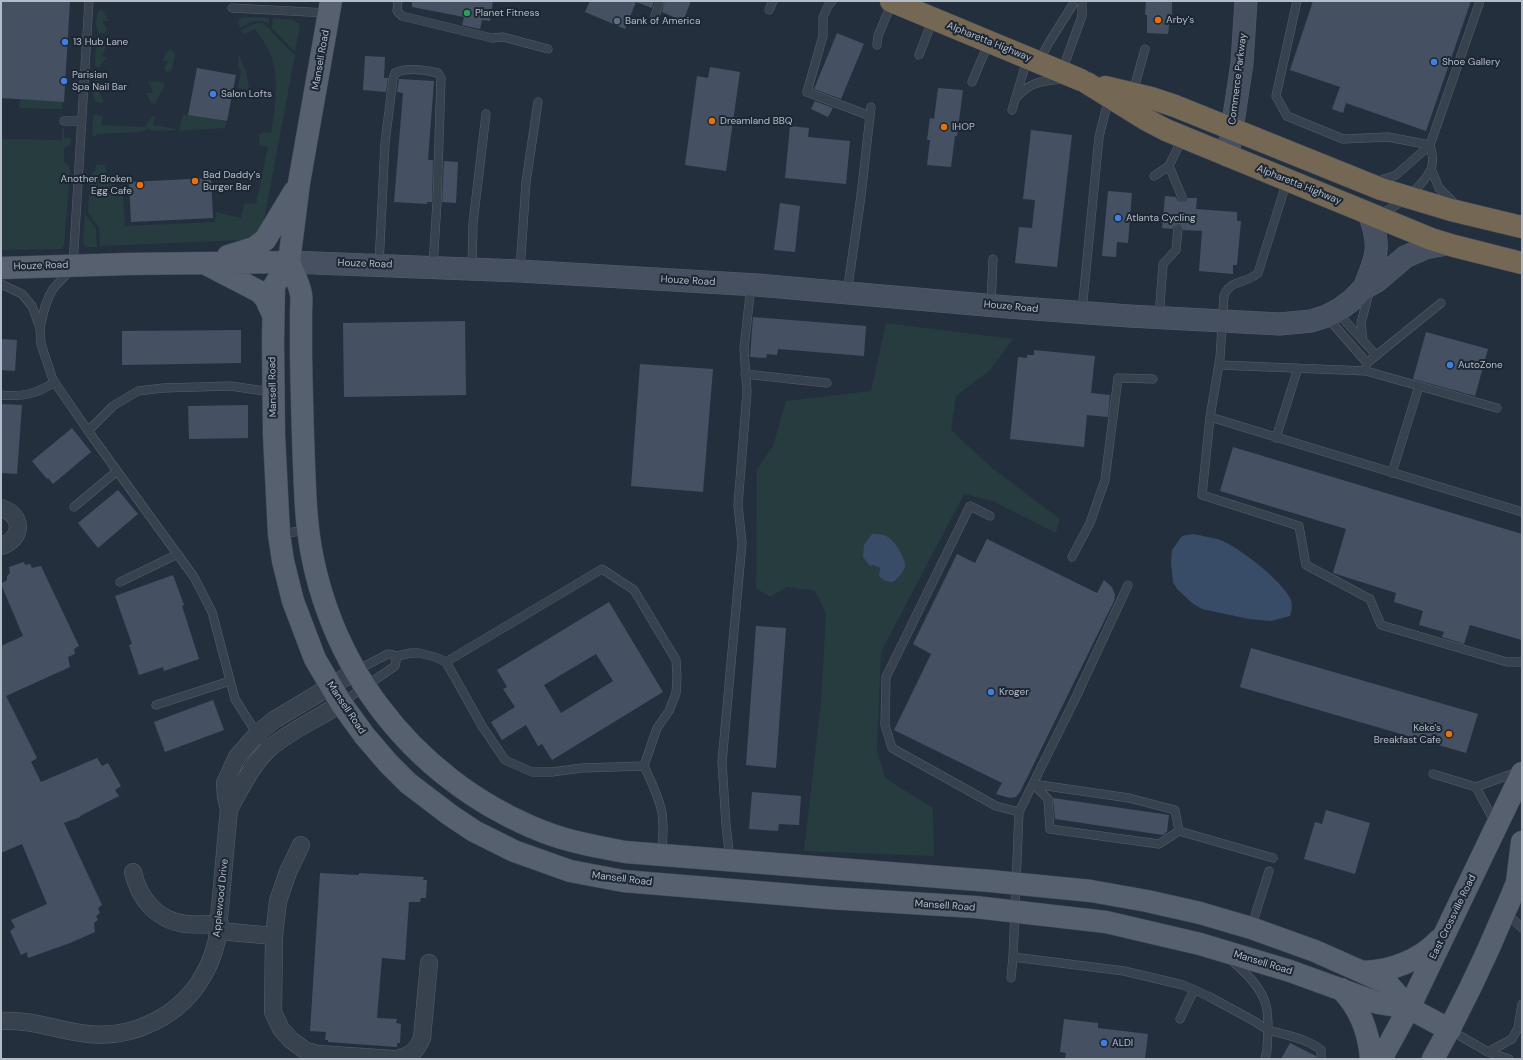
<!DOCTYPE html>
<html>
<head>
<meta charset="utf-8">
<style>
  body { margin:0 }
  #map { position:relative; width:1523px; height:1060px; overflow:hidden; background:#242f3e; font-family:"DM Sans",sans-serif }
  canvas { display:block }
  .frame { position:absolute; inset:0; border:2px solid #b4bcc9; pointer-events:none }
</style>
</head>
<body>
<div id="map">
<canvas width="1523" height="1060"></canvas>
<div class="frame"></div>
</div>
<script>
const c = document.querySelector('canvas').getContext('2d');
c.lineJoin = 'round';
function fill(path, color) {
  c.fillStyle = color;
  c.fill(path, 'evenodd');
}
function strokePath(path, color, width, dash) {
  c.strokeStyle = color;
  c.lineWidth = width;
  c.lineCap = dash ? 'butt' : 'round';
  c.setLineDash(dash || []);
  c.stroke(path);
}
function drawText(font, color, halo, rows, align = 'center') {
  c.font = font + ' "DM Sans",sans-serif';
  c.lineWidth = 4;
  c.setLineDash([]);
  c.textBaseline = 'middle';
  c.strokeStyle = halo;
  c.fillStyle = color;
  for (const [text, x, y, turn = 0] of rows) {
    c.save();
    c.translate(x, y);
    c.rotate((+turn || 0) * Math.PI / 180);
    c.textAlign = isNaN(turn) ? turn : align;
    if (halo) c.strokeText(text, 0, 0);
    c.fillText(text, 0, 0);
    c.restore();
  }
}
fill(new Path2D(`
  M99 10H103L109 21H102L107 29 105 33H99C95 28 96 15 99 10Z
  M244 17 269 18V24C259 18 250 22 240 28L238 23 239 20Z
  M273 18 293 20 300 25 295 52 272 28Z
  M257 23H262L269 28 275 36 295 55 263 225 255 235 246 240 100 246 99 228 88 213 90 176 96 169V164L105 165 107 175H114L115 196 123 195 125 226 215 222 216 212 241 218 244 204 248 203 256 204 268 147 259 145V135L262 132 271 133C275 109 280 79 271 56 267 46 261 37 255 29L244 34 241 30Z
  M98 45 106 46V48L101 57H107L98 68 95 66 96 47Z
  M171 49 175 54 172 69 169 72 167 73 164 69 168 61H162L168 51Z
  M238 54 246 71 249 88 247 90 238 88 241 71 238 66Z
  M98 78 105 91H99L104 101 102 103 96 102C92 98 93 86 95 80Z
  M148 81 163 82 165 85 155 104 151 103 146 93H153Z
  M20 99 62 102V109L19 108Z
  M94 114 103 116 101 125 145 127 152 116H155L153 125 176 129V130L153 131 147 129 140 132 97 134 96 136H92L93 116Z
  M183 114 226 121 225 128 179 131Z
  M64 128V138H71C72 144 69 146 64 148V162L69 166 70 171 64 246 61 249 1 250V139L62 140V129Z
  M85 214 96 229 97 247H86L83 242Z
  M886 323 1013 339 990 370 956 396 951 430 991 467 1060 519 1056 533 993 501 964 494 881 652 877 750 885 778 933 808 934 856 804 851 821 701 826 613 815 591 787 587 770 597 756 588 757 469 773 446 786 401 871 391Z`), '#263c3f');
fill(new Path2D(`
  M872 534C877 534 883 534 888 537 895 542 906 558 905 567 903 573 897 579 893 582L885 581 879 576 880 568 873 565 870 566 863 557 864 545Z
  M1193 534C1201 536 1211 537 1220 540 1239 547 1281 580 1290 598 1293 604 1292 610 1290 616L1271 621 1249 619 1202 609 1192 603 1177 589 1173 582 1171 563 1172 550 1182 536Z`), '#394c67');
fill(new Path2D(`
  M1 1H70L64 102 1 98Z
  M412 1H493L490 21 482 20 480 29 462 25 464 17 412 7Z
  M590 1H654L652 8 636 2 625 29 585 12Z
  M665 1H691L683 21 662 12Z
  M1146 1H1172V16H1170L1168 34 1147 33V15H1145Z
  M1313 1H1471L1426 131 1346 103 1343 113 1332 109 1340 87 1290 70Z
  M837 33 864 44 841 99 814 89Z
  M365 56 385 57 384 78H388L386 92 363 90Z
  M710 67 740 72 726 171 685 165 697 76 708 78Z
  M197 68 236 75 227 121 188 115Z
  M399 79 434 81 428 160H433L432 202H427V204L394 202 403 93 397 92Z
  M938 88 963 90 957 136H955L951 167 927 165 930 140H927L930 118 934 119Z
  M815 101 833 108 828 117 811 109Z
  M790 126 809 128 808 137 850 141 846 184 785 178Z
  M1031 130 1072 135 1057 267 1015 263 1019 227 1032 228 1035 200 1023 199Z
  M444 161 458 162 456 203 442 202Z
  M211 178 213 218 131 222 129 182Z
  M1108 191 1132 193 1128 243 1117 242 1116 257 1102 256Z
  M1165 196 1176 197 1178 201 1182 202 1186 201 1187 198H1197L1196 209 1237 212V221H1241L1237 265H1233V274L1199 271 1202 231 1183 230 1181 225 1178 224 1174 226 1172 229 1162 228Z
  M780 203 800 206 795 252 774 250Z
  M753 317 866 326 864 356 778 349 777 355 767 354 766 358 750 357Z
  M465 321 466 395 344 397 343 323Z
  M241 330V363L122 365V331Z
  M1426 332 1488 349 1475 396 1413 379Z
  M1 339 17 340 15 371 1 370Z
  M1034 350 1095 356 1091 393 1110 395 1108 417 1087 415 1084 447 1010 439 1018 357 1027 358V355H1034Z
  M640 364 713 369 703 492 631 486Z
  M1 404 22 405 17 474 1 473Z
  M248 405V438L189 439 188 406Z
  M72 428 91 452 53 484 48 478 47 479 32 461Z
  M1233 447 1522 534V640L1470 625 1464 644 1442 637 1444 632 1419 625 1423 611 1394 602 1396 593 1333 573 1346 529 1220 491Z
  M118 490 138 514 98 548 78 523Z
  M987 539 1097 593 1104 580 1112 587 1115 595 1114 601 1020 792 1016 797 1010 798 996 794 1002 783 894 730 931 654 913 644 957 554 975 563Z
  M24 562 25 565 30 564 32 568 41 566 79 646 74 649 75 654 68 657 70 667 6 696 37 758 31 762 41 782 97 758 102 766 108 763 121 786 115 790 119 796 80 816V817L64 823 102 905 98 908 100 913 96 916 98 920 94 923 95 932 70 943 28 958 27 952 21 955 10 931 15 927 11 920 47 904 22 844 1 853V646L23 636 1 584 7 580V576L10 573 9 567Z
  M173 575 184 605 182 606 199 659 164 671 163 667 139 675 129 645 132 644 115 596Z
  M609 602 663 692 552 760 542 744 538 746 526 725 502 740 491 722 515 707 503 689 507 687 497 670ZM596 654 613 681 561 713 544 685Z
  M756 626 786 628 776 768 746 765Z
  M1251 648 1478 714 1466 753 1240 687Z
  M213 700 224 730 165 752 154 722Z
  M752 792 801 796 799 825 779 824 778 831 749 829Z
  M1053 798 1169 815 1167 832 1163 835 1055 819Z
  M1326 810 1370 823 1355 874 1304 859 1315 822 1322 824Z
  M320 873 359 875V873L424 877 423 880H427L426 898H421L420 902H409L405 960 382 958 377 1018 397 1019 396 1023 401 1024 400 1043H397V1047L328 1042V1040H325L326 1032 310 1031Z
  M1064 1019 1098 1023V1028L1148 1034 1145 1059H1065L1066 1053 1060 1052Z
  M1290 1043 1316 1056V1059H1281Z`), '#455162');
const lane = new Path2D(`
  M398 1 397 11 402 16 492 38 503 37 548 49
  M832 1 828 6 823 17V36L807 92 870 116
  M1297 1 1276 96 1287 116 1343 139 1388 137 1430 145
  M232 8 328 13
  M769 10 773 1
  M655 16 660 1
  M877 45 878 36 892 2
  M919 55 933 19
  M1038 62 1050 41 1075 1
  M1062 71 1082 16V1
  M972 82 989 42
  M1133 92 1145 49
  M1015 99C1029 82 1041 81 1062 79
  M1012 110 1027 60
  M64 121H82
  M1169 166 1182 197
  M1431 169 1439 188 1456 205
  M1154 176 1169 166 1183 137
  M1287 181 1258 273C1246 284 1229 280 1224 296L1220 358 1210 417 1522 512
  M1376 182 1396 175 1430 145 1480 1
  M1379 213C1395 210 1424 185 1431 169 1434 161 1432 153 1430 145
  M379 265 385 143 393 79 395 73C406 67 425 70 438 73L441 78 437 202 433 266
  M472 268 473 223 486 114
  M520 270 526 182 538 102
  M1 284 22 294 32 306 40 328 41 344 53 380 91 435 194 577 212 612 235 699 257 734 269 749
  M847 293 861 196 871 107
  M991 305 993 259
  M1082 311 1099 137 1109 97
  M1336 311 1376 355
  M1159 317 1163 264 1176 250 1178 229
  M1327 317 1367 363
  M40 328C43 315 45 301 53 289 59 281 68 275 73 265L89 1
  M1363 341 1361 323 1369 293
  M1219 365 1366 371 1497 408
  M1366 371 1367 363 1441 303
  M745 374 827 383
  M1 395C24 397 36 394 55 382
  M1210 417 1202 495 1299 526 1306 565 1370 599 1381 625 1507 662H1522
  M88 431 113 406 138 391 163 388 230 386 272 392
  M1276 438 1298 368
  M1392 473 1419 386
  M74 507 117 471
  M990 516 970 506 886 677 885 725 892 748 996 806 1019 812
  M280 534 308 530
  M1072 557 1090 523 1105 480 1118 378 1153 379
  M120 582 178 554
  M1128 585 1076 697 1019 812 1013 957 1124 971 1183 985 1208 996 1254 1021 1268 1030 1267 1050 1265 1059
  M446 662 482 726 505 760 532 772H552L582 768 644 766
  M357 670 388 654 397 656 411 653H419L435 657 446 662 602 569 634 590 676 660 677 677 676 693 669 711 657 728 644 766C651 781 659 797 662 813 664 827 663 841 661 854
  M341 703 395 666 397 656
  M156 705 230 681
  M1433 774 1476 787 1520 771
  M1476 787 1495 823
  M1179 831 1159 844 1050 829 1048 799 1033 784 1129 798 1175 810 1179 831 1273 858
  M730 860 726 825 722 762 742 543 738 505 747 392 744 349 751 285
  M1505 912 1522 928
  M1251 928 1269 871
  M1231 960C1245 972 1261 987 1266 1005 1268 1013 1268 1022 1268 1030 1286 1035 1306 1038 1321 1050V1059
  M1011 978 1013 957
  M1180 1019 1194 990
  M1450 1030 1488 1052 1509 1059
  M1488 1052 1512 1039 1518 1028 1522 1004`);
const street = new Path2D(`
  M1 508C24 515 23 539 1 546
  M229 809C241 788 252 764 270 748 291 730 318 719 341 703
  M133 872C139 899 157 920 185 924 196 925 209 924 220 924
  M219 931 274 936 278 901 288 872 301 845
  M274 936 273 1012 281 1029 291 1040 306 1051 318 1054 394 1059
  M1 1021C31 1019 59 1031 88 1034 134 1039 182 1015 204 974 210 964 214 952 217 940L229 809 226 797 225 783 237 757 259 732 274 720 356 671
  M397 1059C411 1055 416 1052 422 1038L429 963`);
const secondary = new Path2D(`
  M1228 156 1242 63 1246 1
  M289 262 520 271 757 285 1008 307 1129 316 1280 324 1311 321 1327 316 1340 309 1352 300 1364 288 1377 281 1405 257 1425 248 1447 244
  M1364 288C1376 258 1382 247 1369 214`);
const primary = new Path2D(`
  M331 1 299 183 289 262 274 286 273 341 274 435 279 534 283 561 293 601 315 659 341 703 364 735 388 763 408 783 450 815 474 831 514 851 570 871 623 881 829 898 975 907 1106 922 1200 944 1290 971 1378 1003 1409 1008 1450 1030
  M228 256 254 248 265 240 294 192
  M289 262C293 272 299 283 301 294 302 299 301 307 301 313 301 327 301 341 301 354 302 405 303 456 306 507 315 653 408 779 544 832 570 842 598 847 625 852L990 881 1091 891 1147 901 1200 913 1251 928 1315 951 1387 983 1409 1008
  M206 264 260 292 266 299 273 315
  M1 268 127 264 289 262
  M1517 882 1522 842
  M1363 972C1391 971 1419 961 1439 940
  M1341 989C1360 1008 1369 1032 1371 1059
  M1381 1059 1409 1008 1522 773
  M1433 1059C1460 1011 1484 961 1505 911 1511 898 1516 884 1522 872`);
const highway = new Path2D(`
  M891 1 1081 80
  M1087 83 1145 119 1166 130 1431 239 1454 246 1522 263
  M1105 87 1151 98 1175 106 1381 189 1451 210 1522 227`);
strokePath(lane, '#565f6c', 9);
strokePath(street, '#565f6c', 18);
strokePath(secondary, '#565f6c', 23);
strokePath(primary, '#414a57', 23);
strokePath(highway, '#434c59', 23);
strokePath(lane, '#38414e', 8);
strokePath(street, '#38414e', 17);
strokePath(secondary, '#465061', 22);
strokePath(primary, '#56606e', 22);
strokePath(highway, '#746855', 22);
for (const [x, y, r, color] of [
  [467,13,4,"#2e9e5b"],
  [1158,20,4,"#e8710a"],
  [617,21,4,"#5c6f8a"],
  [65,42,4,"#3f7fe0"],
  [1434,62,4,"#3f7fe0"],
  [64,81,4,"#3f7fe0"],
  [213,94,4,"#3f7fe0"],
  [712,121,4,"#e8710a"],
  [944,127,4,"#e8710a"],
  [195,181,4,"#e8710a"],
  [140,185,4,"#e8710a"],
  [1118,218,4,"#3f7fe0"],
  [1450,365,4,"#3f7fe0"],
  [991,692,4,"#3f7fe0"],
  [1449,734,4,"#e8710a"],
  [1104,1043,4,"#3f7fe0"]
]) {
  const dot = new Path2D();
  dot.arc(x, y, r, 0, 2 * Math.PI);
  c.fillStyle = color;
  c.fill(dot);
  strokePath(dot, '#1d2633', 1.5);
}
drawText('10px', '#b4bcc9', '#1d2633', [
  ["Planet Fitness",475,13],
  ["Arby's",1166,20],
  ["Bank of America",625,21],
  ["13 Hub Lane",73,42],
  ["Shoe Gallery",1442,62],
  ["Parisian",72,75],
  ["Spa Nail Bar",72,87],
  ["Salon Lofts",221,94],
  ["Dreamland BBQ",720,121],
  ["IHOP",952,127],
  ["Bad Daddy's",203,175],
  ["Burger Bar",203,187],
  ["Another Broken",132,179,"right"],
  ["Egg Cafe",132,191,"right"],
  ["Atlanta Cycling",1126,218],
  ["AutoZone",1458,365],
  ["Kroger",999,692],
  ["Keke's",1441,728,"right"],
  ["Breakfast Cafe",1441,740,"right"],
  ["ALDI",1112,1043]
], 'left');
drawText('10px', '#b4bcc9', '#1d2633', [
  ["Alpharetta Highway",989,42,22],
  ["Mansell Road",321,60,-80],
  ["Commerce Parkway",1238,79,-83],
  ["Alpharetta Highway",1299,185,22],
  ["Houze Road",365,264,2],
  ["Houze Road",41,266,-2],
  ["Houze Road",688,281,3],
  ["Houze Road",1011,307,5],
  ["Mansell Road",273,387,-91],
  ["Mansell Road",346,708,56],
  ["Mansell Road",622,879,7],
  ["Applewood Drive",221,898,-84],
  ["Mansell Road",945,906,4],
  ["East Crossville Road",1453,917,-64],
  ["Mansell Road",1263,963,17]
]);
</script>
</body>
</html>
